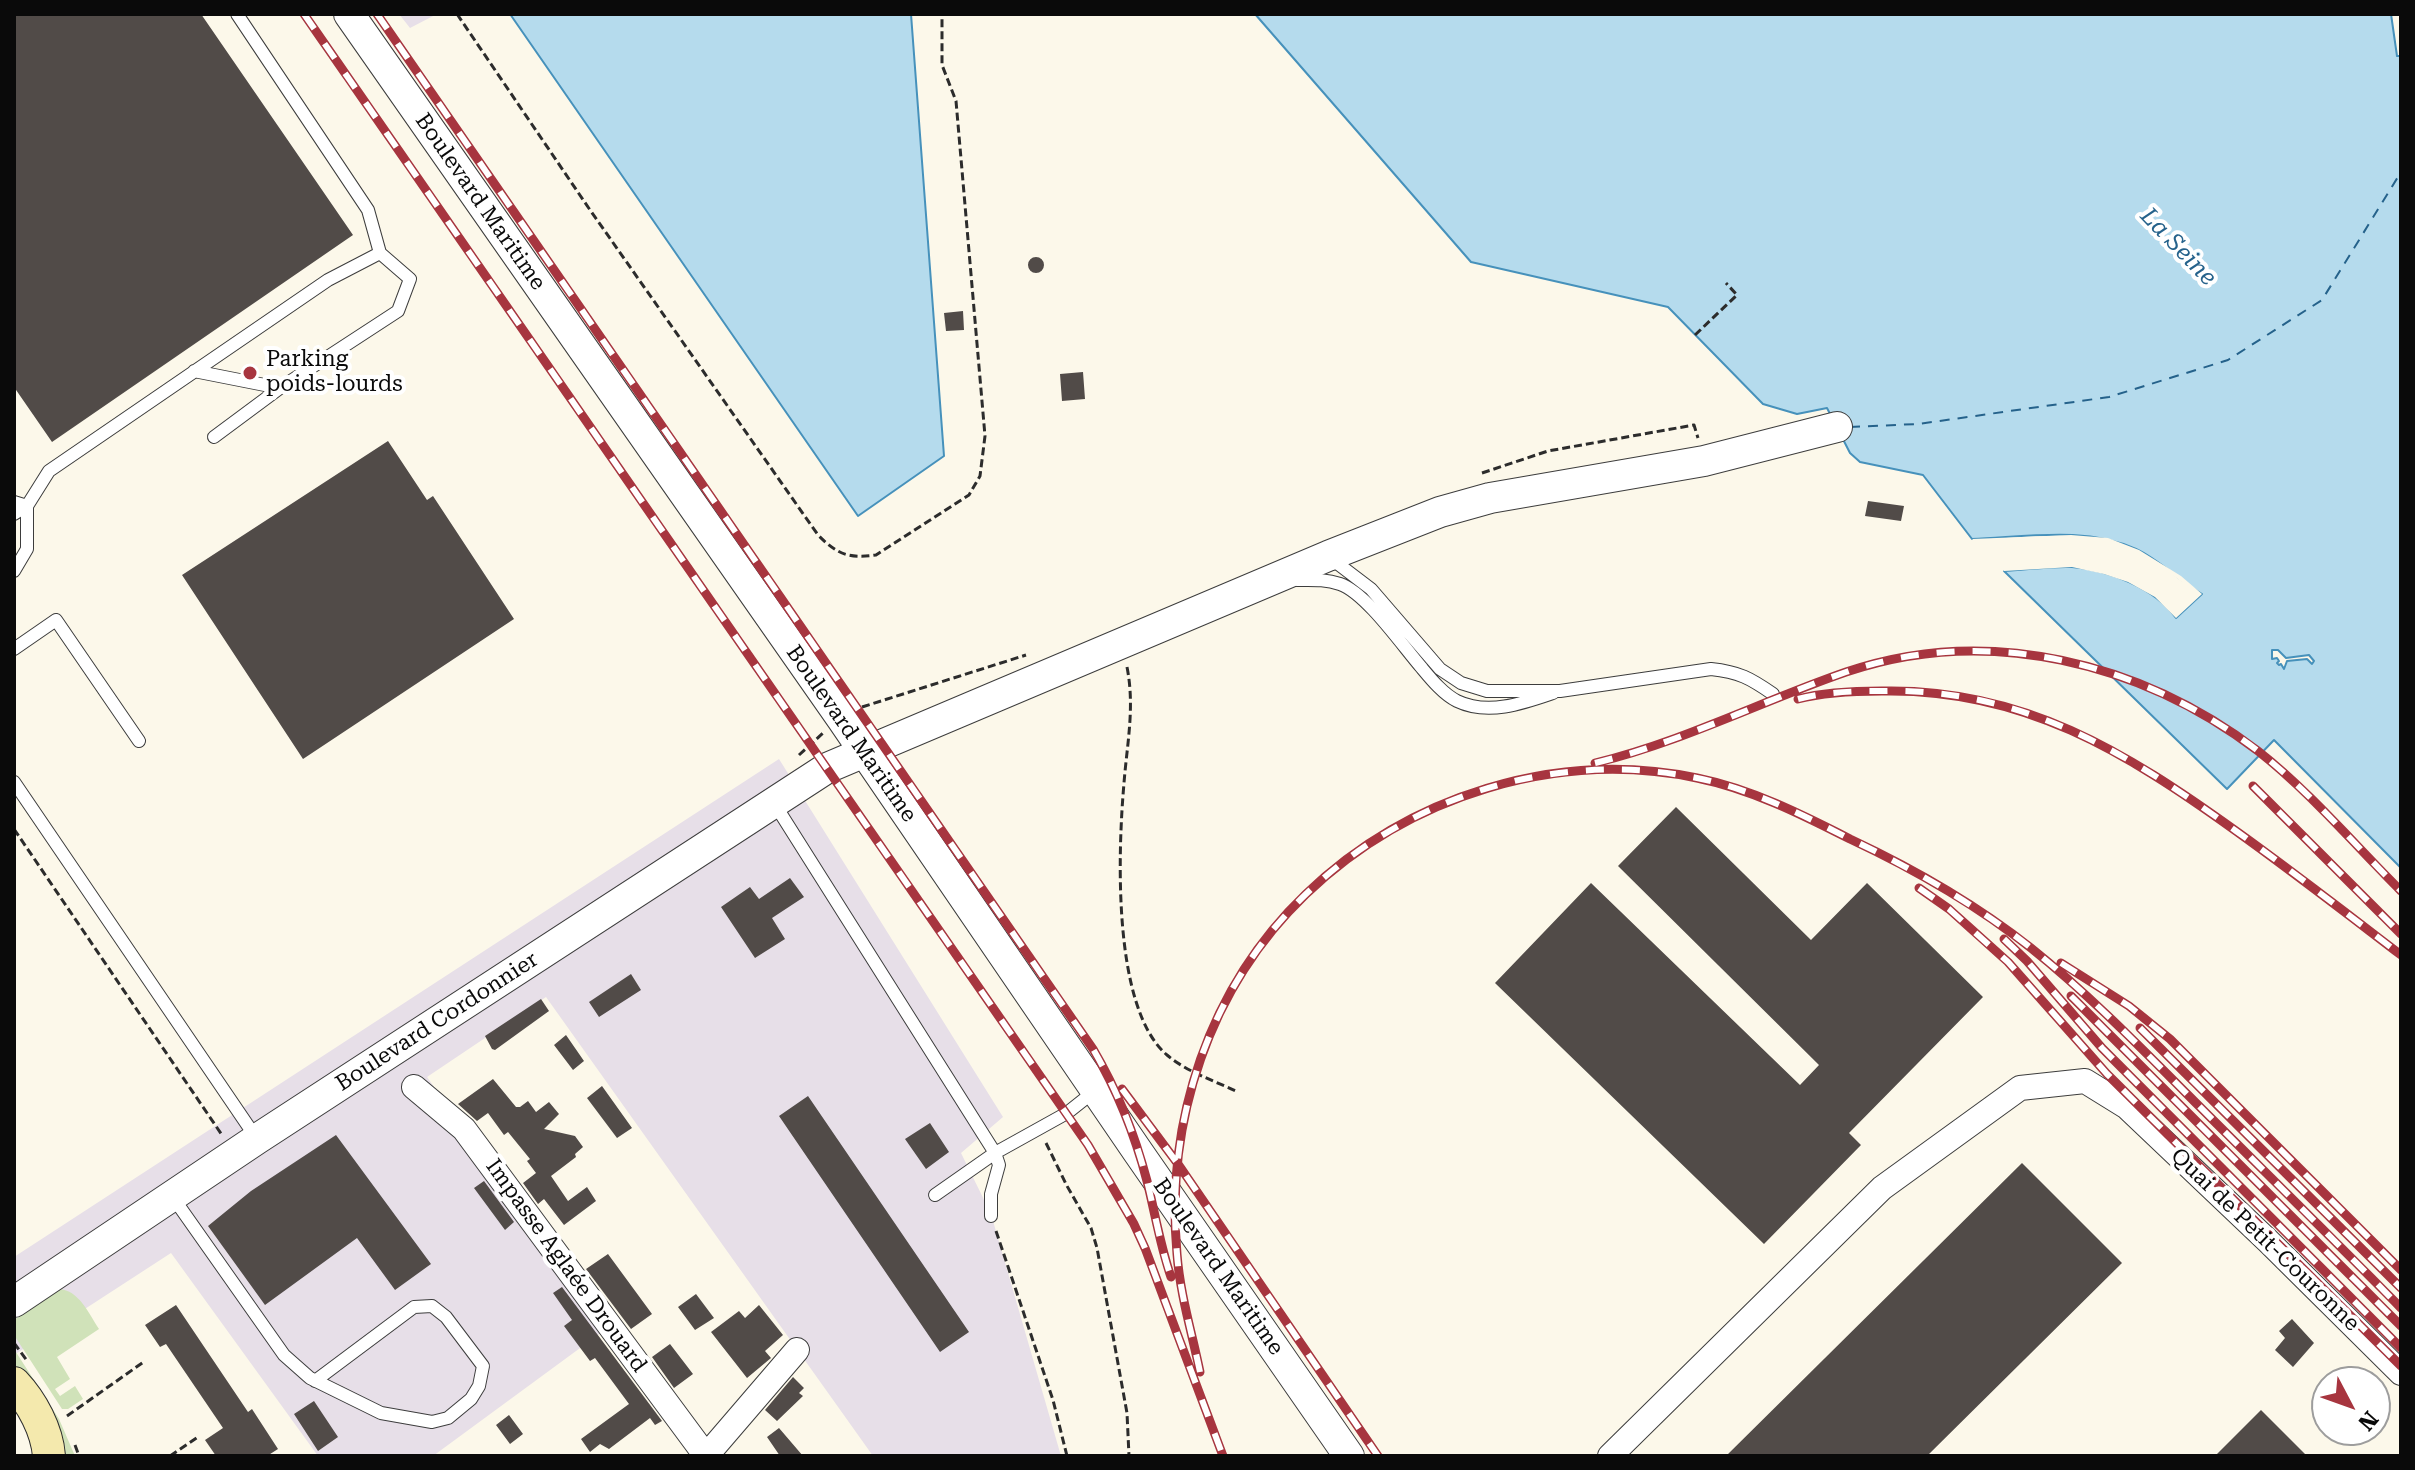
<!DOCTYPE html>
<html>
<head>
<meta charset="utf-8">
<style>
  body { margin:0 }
  #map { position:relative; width:2415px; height:1470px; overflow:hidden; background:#fcf8ea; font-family:"Roboto Serif",serif }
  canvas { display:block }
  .frame { position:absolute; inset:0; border:16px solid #0a0a0a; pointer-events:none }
  .north { position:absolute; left:2311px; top:1366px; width:80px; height:80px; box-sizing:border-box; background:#fff; border:2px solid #9d9d9d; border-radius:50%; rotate:131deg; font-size:22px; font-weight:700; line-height:32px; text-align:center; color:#0a0a0a }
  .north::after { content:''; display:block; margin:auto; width:28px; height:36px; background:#a7353f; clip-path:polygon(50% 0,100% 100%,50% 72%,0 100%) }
</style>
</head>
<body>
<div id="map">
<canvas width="2415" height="1470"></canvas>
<div class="frame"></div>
<div class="north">N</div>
</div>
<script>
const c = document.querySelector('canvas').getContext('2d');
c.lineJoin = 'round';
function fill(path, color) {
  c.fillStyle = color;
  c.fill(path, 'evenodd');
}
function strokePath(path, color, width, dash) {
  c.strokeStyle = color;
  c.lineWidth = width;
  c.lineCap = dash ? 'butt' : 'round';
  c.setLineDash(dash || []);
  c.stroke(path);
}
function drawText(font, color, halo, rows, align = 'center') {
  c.font = font + ' "Roboto Serif",serif';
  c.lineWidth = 8;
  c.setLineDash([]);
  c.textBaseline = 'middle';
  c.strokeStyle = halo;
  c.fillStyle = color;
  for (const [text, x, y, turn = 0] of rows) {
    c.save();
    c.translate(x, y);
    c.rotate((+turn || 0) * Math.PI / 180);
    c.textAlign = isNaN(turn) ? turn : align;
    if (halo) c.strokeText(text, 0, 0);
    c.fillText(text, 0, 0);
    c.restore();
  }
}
fill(new Path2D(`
  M399 14H437L410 28Z
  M779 759 1003 1117 961 1153 991 1214 1061 1456H873L546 997 427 1077 606 1329 433 1456H318L171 1253 14 1355V1257Z`), '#e7dfe8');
fill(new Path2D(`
  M59 1289C79 1290 89 1314 99 1329L57 1357 70 1379 55 1389 60 1396 75 1386 83 1399 68 1409H62L14 1335V1320Z
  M14 1349 59 1419 75 1456H58L22 1372 14 1364Z`), '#d0e2b9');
const water = new Path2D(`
  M510 14H911L944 456 858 516Z
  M1255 14H2391L2397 56H2401V868L2274 740 2227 789 2004 571C2026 570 2050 566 2072 567 2108 570 2155 588 2176 618L2202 594C2179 581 2160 560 2136 549 2086 526 2026 537 1972 539L1923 475 1860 462 1850 453 1827 408 1797 414 1763 404 1668 307 1471 262ZM2272 650H2278L2286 658 2309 655 2314 661 2312 664 2307 659 2287 661 2284 669 2281 664 2279 665 2277 663 2279 661 2277 658 2272 659Z`);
fill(water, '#b5dbed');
strokePath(water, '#4691bb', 2);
fill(new Path2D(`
  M2071 535 2108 538 2139 550 2181 576 2202 594 2176 618 2155 597 2128 582 2104 574 2072 567 2004 571 2001 568 2073 563 2106 570 2129 579 2157 594 2175 609 2176 613 2196 595 2178 579 2137 553 2107 542 2071 539 1976 543 1972 539Z`), '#fcf8ea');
strokePath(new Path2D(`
  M1850 427 1918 424 2109 397 2228 360 2322 300 2401 172`), '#25628b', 2, [10, 8]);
fill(new Path2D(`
  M14 14H201L353 235 52 442 14 387Z
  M1028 265a8 8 0 1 1 16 0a8 8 0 1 1-16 0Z
  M963 311 964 330 946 331 944 313Z
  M1083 372 1085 399 1062 401 1060 374Z
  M388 441 427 500 433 496 514 619 303 759 182 575Z
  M1868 501 1904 506 1901 521 1865 516Z
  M1676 807 1811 940 1867 883 1983 997 1849 1133 1861 1145 1764 1244 1495 983 1591 883 1800 1085 1819 1065 1618 866Z
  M790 878 804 897 772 918 785 939 755 958 721 907 750 887 759 899Z
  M631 974 641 990 599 1017 589 1002Z
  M541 999 549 1011 495 1050 492 1049 485 1036Z
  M566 1035 584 1061 573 1070 554 1045Z
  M493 1079 516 1107H520L528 1101 536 1112 549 1102 559 1114 544 1129 575 1136 583 1147 575 1154 576 1157 551 1176 568 1201 587 1187 596 1201 564 1225 544 1199 538 1204 523 1183 536 1173 527 1161 530 1159 508 1132 504 1135 488 1113 477 1121 458 1104Z
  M602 1086 632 1128 617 1138 587 1098Z
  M808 1096 969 1332 940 1352 779 1116Z
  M930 1123 949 1152 926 1169 905 1139Z
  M336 1135 431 1264 395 1290 357 1238 265 1305 208 1226 251 1191Z
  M2022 1163 2122 1263 1927 1456H1726Z
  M484 1181 514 1222 505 1230 474 1188Z
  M608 1254 652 1314 631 1329 586 1269Z
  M562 1287 662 1421 655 1425 650 1418 609 1449 600 1444 590 1452 581 1439 629 1404 595 1358 590 1361 564 1326 572 1320 553 1293Z
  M696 1294 714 1318 695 1330 678 1307Z
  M176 1305 248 1412 252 1409 278 1449 267 1456H216L205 1440 223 1428 166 1344 160 1347 145 1325Z
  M759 1305 783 1335 765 1351 771 1358 747 1378 711 1332 739 1311 745 1318Z
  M2292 1319 2314 1343 2293 1367 2275 1350 2285 1338 2279 1331Z
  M670 1344 693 1374 674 1388 652 1357Z
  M793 1377 804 1388 799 1393 803 1396 777 1421 765 1410Z
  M314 1401 338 1437 318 1451 294 1414Z
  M2261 1410 2307 1456H2215Z
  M509 1415 523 1434 510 1444 496 1425Z
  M779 1428 803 1456H780L767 1437Z`), '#514b48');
const service = new Path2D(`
  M237 14 368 210 380 253
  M214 437 280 388
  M14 502 27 506 49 471 328 280 380 253 410 279 398 311 280 388 194 371
  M14 514 27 506V549L14 571
  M1329 557 1371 589 1440 669 1461 683 1487 691H1560L1711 669C1739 672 1750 678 1773 694
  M1297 580C1312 580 1325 579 1340 584 1366 593 1402 645 1421 667 1431 679 1443 694 1457 701 1488 716 1524 703 1553 693
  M14 649 56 620 139 741
  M14 782 257 1139
  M774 803 995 1153 999 1165 991 1194V1216
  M935 1195 995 1153 1067 1113 1096 1090
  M172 1196 284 1355 310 1378 381 1413 432 1422 448 1418 471 1399 479 1386 483 1366 446 1317 432 1306 414 1307 315 1381`);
const minor = new Path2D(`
  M414 1087 464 1129 706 1456
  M706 1456 797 1350
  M1610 1456 1882 1188 2020 1088 2085 1081 2127 1107 2268 1241 2401 1373`);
const tertiary = new Path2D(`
  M349 14 842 719 1138 1152 1349 1456
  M14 1302 257 1139 827 768 1328 556 1440 512 1490 498 1704 461 1837 427`);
const secondary = new Path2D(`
  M14 1383C32 1402 47 1430 49 1456`);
strokePath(service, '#3d3d3d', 14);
strokePath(minor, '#3d3d3d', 26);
strokePath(tertiary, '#3d3d3d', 32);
strokePath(secondary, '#2c2c2c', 34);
strokePath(new Path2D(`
  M457 14 588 207 818 535C837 554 848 559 876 555L969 495 980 476 985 436 956 101 942 65V14
  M1695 335 1737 295 1726 283
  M1482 473 1548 451 1694 425 1698 438
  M1127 667C1135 707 1127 744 1124 783 1118 851 1112 1008 1167 1055 1187 1072 1215 1081 1238 1092
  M862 707 1026 655
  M799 755 823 733
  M14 829 222 1135
  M1046 1143 1067 1186 1091 1228 1097 1248 1127 1413 1129 1456
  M996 1231 1053 1400 1067 1456
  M14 1343 28 1362
  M67 1416 145 1361
  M75 1445 79 1456
  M170 1456 198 1437`), '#2c2c2c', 3, [8, 4]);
strokePath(service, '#fff', 12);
strokePath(minor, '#fff', 24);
strokePath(tertiary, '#fff', 30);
strokePath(secondary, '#f4e9ad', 32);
const rail = new Path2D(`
  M304 14 1088 1145 1134 1224 1145 1248 1223 1456
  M377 14 1093 1049C1117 1090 1135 1135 1147 1181 1155 1213 1160 1245 1171 1277
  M1798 699C1825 692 1854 691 1882 691 2023 688 2126 752 2236 831 2292 871 2346 913 2401 955
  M1595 763C1682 742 1762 701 1846 672 1987 624 2141 662 2258 751 2309 791 2355 845 2401 891
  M2253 786 2401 934
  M1919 888 1949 909 2008 962 2107 1074 2401 1366
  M2004 939 2027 961 2102 1048 2401 1348
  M2061 963 2129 1006 2170 1039 2401 1270
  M2071 996 2401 1326
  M2140 1028 2401 1288
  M1122 1089 1178 1164 1378 1456
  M1200 1372C1192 1333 1180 1294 1177 1254 1165 1121 1209 987 1306 894 1408 796 1556 749 1697 778 1751 789 1801 814 1850 839 1912 868 1978 906 2031 948 2091 996 2145 1052 2199 1106 2266 1173 2334 1240 2401 1308`);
strokePath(rail, '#a7353f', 9);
strokePath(rail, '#fff', 6, [18]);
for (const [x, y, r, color] of [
  [250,373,8,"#a7353f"]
]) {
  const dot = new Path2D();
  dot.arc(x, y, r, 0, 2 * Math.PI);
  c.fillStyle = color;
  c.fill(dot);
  strokePath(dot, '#fff', 3);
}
drawText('22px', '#0a0a0a', '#fff', [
  ["Boulevard Maritime",480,202,55],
  ["Boulevard Maritime",851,734,55],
  ["Boulevard Cordonnier",437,1022,-33],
  ["Quai de Petit-Couronne",2265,1240,44],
  ["Impasse Aglaée Drouard",566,1266,54],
  ["Boulevard Maritime",1218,1267,55]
]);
drawText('22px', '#0a0a0a', '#fff', [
  ["Parking",266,360],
  ["poids-lourds",266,385]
], 'left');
drawText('italic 24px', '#25628b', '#fff', [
  ["La Seine",2178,247,46]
]);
</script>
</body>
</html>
